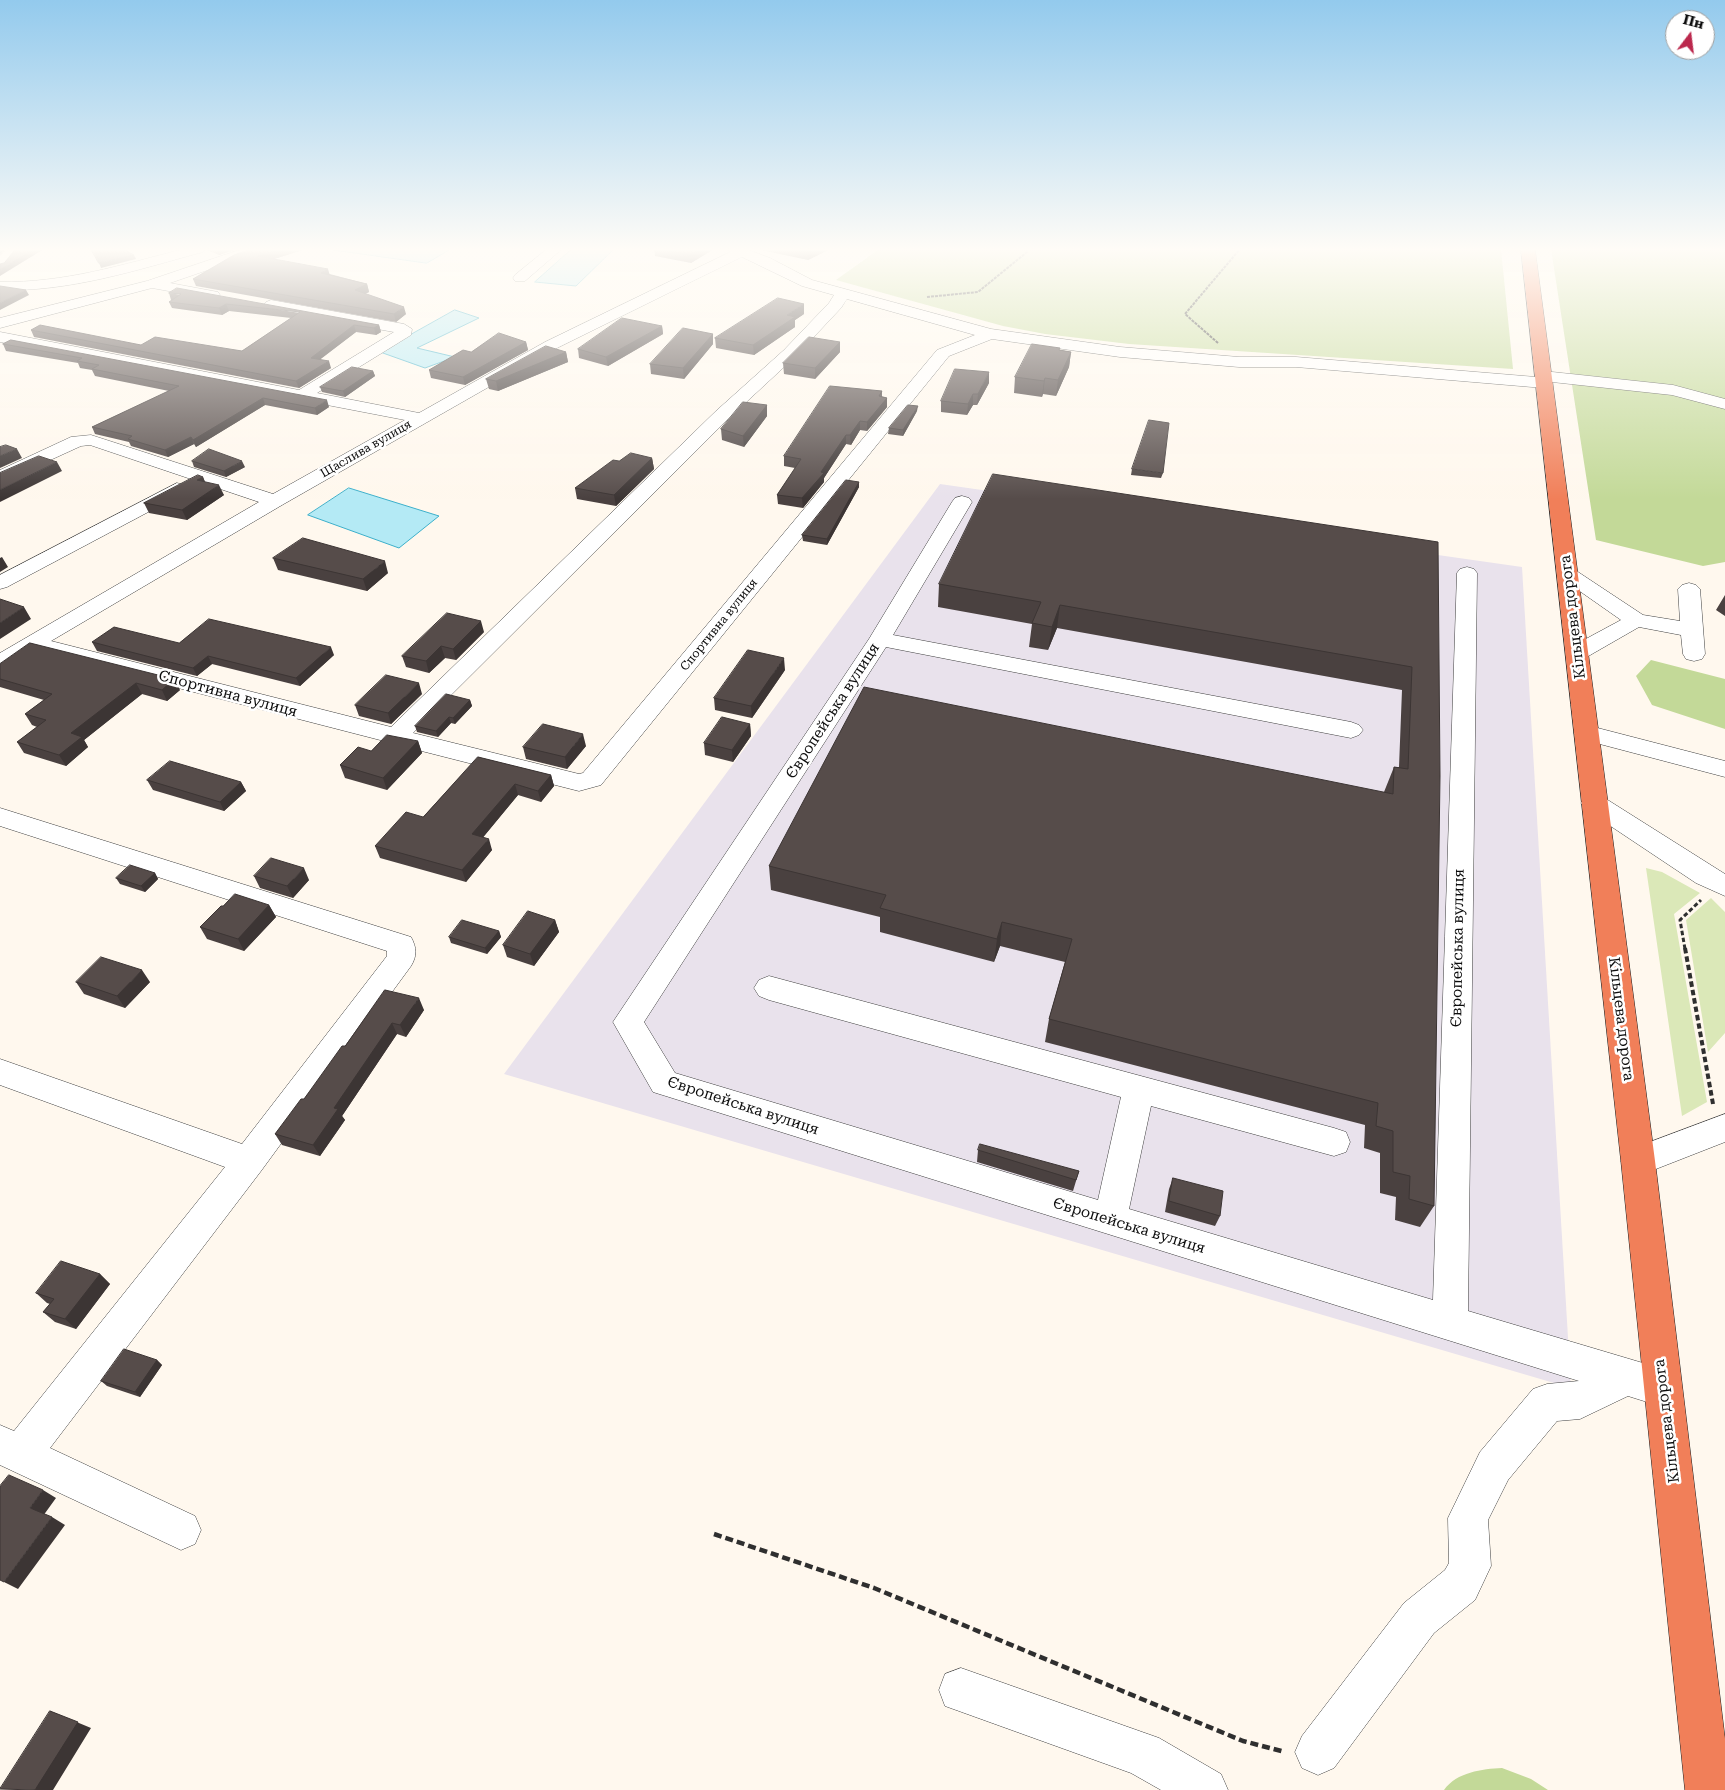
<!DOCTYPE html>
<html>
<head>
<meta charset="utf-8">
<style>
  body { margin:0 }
  #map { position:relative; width:1725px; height:1790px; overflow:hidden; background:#fff8ee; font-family:"Roboto Serif",serif }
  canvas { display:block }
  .north { position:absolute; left:1665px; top:10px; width:50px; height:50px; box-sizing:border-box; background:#fff; border:1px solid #9e9e9e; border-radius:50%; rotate:15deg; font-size:14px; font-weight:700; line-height:20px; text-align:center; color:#0d0d0d }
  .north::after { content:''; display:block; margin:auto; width:18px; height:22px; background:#bb284d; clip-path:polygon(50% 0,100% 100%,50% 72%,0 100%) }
</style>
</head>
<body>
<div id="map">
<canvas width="1725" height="1790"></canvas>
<div class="north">Пн</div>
</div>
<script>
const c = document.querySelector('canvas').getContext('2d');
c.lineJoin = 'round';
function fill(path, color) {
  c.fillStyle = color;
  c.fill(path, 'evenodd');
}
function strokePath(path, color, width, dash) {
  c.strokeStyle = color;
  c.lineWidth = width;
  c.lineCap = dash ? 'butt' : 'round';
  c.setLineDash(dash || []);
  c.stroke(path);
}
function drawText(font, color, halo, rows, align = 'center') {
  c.font = font + ' "Roboto Serif",serif';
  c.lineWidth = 5;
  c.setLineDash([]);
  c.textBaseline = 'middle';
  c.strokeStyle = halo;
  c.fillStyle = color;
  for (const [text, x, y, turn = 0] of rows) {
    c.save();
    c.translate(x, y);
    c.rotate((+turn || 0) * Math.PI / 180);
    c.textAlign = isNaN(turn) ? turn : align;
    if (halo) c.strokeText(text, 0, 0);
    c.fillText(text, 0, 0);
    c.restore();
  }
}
fill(new Path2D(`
  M940 484 1522 567 1571 1388 504 1074Z`), '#e9e2ec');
fill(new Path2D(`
  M1646 868 1662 872 1700 893 1674 914 1707 1102 1682 1116Z
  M1711 898 1725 912V1033L1708 1052 1686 920Z`), '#dbe8b8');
fill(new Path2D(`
  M879 249H1501L1513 369 1129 344 1045 334 1003 326 836 280Z
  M1551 249H1725V562L1703 566 1596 540Z
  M1651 660 1725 679V729L1652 705 1636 676Z
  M1502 1768 1531 1779 1548 1790H1444C1457 1772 1482 1769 1502 1768Z`), '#c3d998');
const water = new Path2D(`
  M326 249H451L427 263Z
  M572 249H614L576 286 535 282Z
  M455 310 479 318 417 348 455 357 425 368 380 352Z
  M349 488 439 516 399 548 308 515Z`);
fill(water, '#b4eaf5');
strokePath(water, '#3cafca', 1);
const minor = new Path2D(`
  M7 249H22L5 267 0 268V256Z
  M183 249H205L203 252C136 270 70 292 0 290V282C63 283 122 265 183 249Z
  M242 249H262L260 252 170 283 218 292 220 295 218 298 213 299 152 288 0 328V318L147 281Z
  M547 249H562L525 281H515L513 278 515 275Z
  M727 249H746L770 258 812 280 991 329 1120 347 1239 357H1296L1536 377 1537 372 1543 371 1673 385 1725 399V409L1672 395 1552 382 1550 387 1544 388 1296 367H1239L1120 357 992 339 949 356 601 785 579 791 398 745 394 746 384 741 35 651 8 667 0 669V653L259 502 90 445 81 446 0 483V470L71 437 91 435 273 494 405 420 0 342V332L299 390 394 332 271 310 266 308 263 305 266 302 271 300 404 324 412 329 411 335 317 393 419 413 545 342 730 252ZM742 257 802 286 834 295 829 303 784 350 716 411 391 727 51 641 282 505 557 348ZM847 299 975 335 937 350 583 773 579 774 413 733 728 419 796 356 841 308Z
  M177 483 184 485 186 489 184 493 7 587 0 589V575Z
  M962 496 969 498 972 502 893 635 1351 722 1359 725 1363 730 1359 735 1351 738 886 647 644 1022 675 1073 1098 1200 1121 1097 769 1000 759 996 754 988 759 980 769 976 1334 1128 1346 1132 1350 1142 1346 1152 1334 1156 1151 1106 1129 1209 1433 1300 1457 573 1460 569 1467 567 1474 569 1477 573 1468 1311 1663 1369 1676 1375 1682 1388 1676 1401 1663 1407 1628 1396 1580 1419 1557 1421 1508 1480 1488 1520 1491 1566 1475 1600 1434 1633 1334 1768 1318 1775 1302 1768 1295 1752 1302 1736 1404 1603 1445 1570 1449 1563 1448 1518 1480 1452 1533 1389 1547 1384 1579 1381 653 1092 613 1022 869 639 952 502 955 498Z
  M1568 568 1575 570 1643 615 1680 621 1678 589 1682 585 1689 583 1696 585 1700 589 1705 654 1702 659 1694 661 1686 659 1683 654 1681 635 1639 627 1585 658 1577 660 1569 658 1566 653 1569 648 1621 620 1561 578 1558 574 1561 570Z
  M1586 725 1725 761V777L1577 738 1574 733 1577 728Z
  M1594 794 1603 797 1725 874V896L1696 883 1585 809 1581 803 1585 797Z
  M0 808 411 937C417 948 417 956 411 966L261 1171 50 1448 195 1516 201 1530 195 1544 181 1550 0 1465V1425L14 1431 225 1167 0 1085V1059L242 1144 387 956V951L0 826Z
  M1725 1114V1142L1638 1176 1626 1171 1621 1161 1626 1151Z
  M961 1668 1159 1738 1221 1774 1228 1790H1161L1131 1773 945 1706 939 1690 945 1674Z`);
const highway = new Path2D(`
  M1521 249H1535L1655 1161 1725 1739V1790H1685L1621 1161Z`);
strokePath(minor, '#404040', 1);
strokePath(highway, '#1e1e1e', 1);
strokePath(new Path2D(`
  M927 297 978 292 1027 252V249
  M1218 343 1185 314 1240 249`), '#2f2f2f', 2, [3, 1]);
strokePath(new Path2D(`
  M1685 949 1680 920 1701 900`), '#2f2f2f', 3, [4.5, 2.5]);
strokePath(new Path2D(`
  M1685 948 1713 1104`), '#2f2f2f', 4, [5.5, 3]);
strokePath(new Path2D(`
  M714 1534 874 1588 1243 1741 1285 1752`), '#2f2f2f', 4.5, [8, 4]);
fill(minor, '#fff');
fill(highway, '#f17f59');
fill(new Path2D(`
  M206 249H237L219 255 207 250Z
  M252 249H306L274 259 367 284 369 292 365 294 406 314 396 322 196 286 193 279Z
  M654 249H714L691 263 655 256Z
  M756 249H830L808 260Z
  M169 293 379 325 381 332 376 335 356 332 320 359 331 368 299 388 34 337 31 330 141 345 242 351 291 318 229 311 222 315 172 308 169 302 172 300H171Z
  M804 314 795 320V327L754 355 716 348 715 338Z
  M662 326 663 334 608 366 579 358 578 349Z
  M713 334V344L684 379 651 374 650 364Z
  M11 340 329 407 317 415 265 405 196 447 194 444 168 457 131 446 129 442 95 434 92 427 169 391 95 376 92 370 80 368 78 363 6 351 3 344Z
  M526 342 528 350 465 385 431 378 429 370 471 352Z
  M840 342V352L815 379 784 374 783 363Z
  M1060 350 1071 352 1069 367 1056 396 1043 394 1042 397 1014 393 1015 377Z
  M566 352 568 362 498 391 489 389 486 379Z
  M373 371 375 376 345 397 322 392 320 387Z
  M989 383 977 405H973L967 415 941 412V401Z
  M882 391V397L887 398V407L867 431 860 430 851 445 846 444 824 478V482L803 508 778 504 777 495 795 468 784 466V456Z
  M767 405V416L744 447 722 440 721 429Z
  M917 411 903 436 888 434 889 428Z
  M652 458 654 469 616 506 577 499 575 488 619 461Z
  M192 461 245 467 226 477 194 467Z
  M1132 469 1163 473 1161 478 1131 475Z
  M203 477 205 482 224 495 187 520 149 513 144 503Z
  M859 482V487L827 545 803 541 802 535Z
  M1438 542 1434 1206 1420 1227 1395 1220 1396 1197 1380 1193V1153L1364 1148 1365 1125 1045 1042 1049 1019 1065 962 1000 946 994 962 880 932V917L771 890 769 866 1384 792 1394 767H1399L1402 690 1057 628 1048 650 1029 647 1032 624 938 607 939 584Z
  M273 558 388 573 367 591 278 570Z
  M1725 595V616L1716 610Z
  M484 632 456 660 445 658 429 673 406 667 402 656Z
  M92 642 179 643 334 655 300 686 212 664 197 676 97 651Z
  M30 643 180 690 167 701 142 694 84 740 88 747 66 766 24 753 17 742 37 727 32 725 25 714 44 700 0 687V664Z
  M785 670 752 718 715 710 714 698Z
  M422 694 391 724 359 716 355 705Z
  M470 700 472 706 455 724 451 723 438 737 417 732 415 726Z
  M750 724 751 736 733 762 705 755 704 743Z
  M418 741 422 753 387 790 345 778 340 765 371 751Z
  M586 746 567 769 526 759 523 747Z
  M478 757 551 775 554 786 541 802 518 795 483 837 492 850 466 882 380 858 375 846 423 817Z
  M147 780 241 782 246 791 224 811 153 790Z
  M155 873 158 879 145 892 120 884 116 878Z
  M254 876 309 880 293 898 260 888Z
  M269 905 276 917 244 951 207 939 200 927 223 906Z
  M555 920 559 932 534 966 507 957 503 945Z
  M499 931 501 937 487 954 451 943 449 937Z
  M76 982H150L125 1008 84 994Z
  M385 990 424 1010 406 1037 397 1034 342 1116 345 1120 320 1156 282 1145 275 1134 304 1099 345 1046Z
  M978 1150 1079 1171 1073 1191 977 1162Z
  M1173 1178 1220 1216 1215 1226 1165 1212 1169 1189Z
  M100 1274 110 1284 76 1329 55 1322 43 1312 50 1304 47 1303 36 1293Z
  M157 1360 162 1365 140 1397 107 1386 101 1381Z`), '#4a4140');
fill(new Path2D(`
  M0 249H5L0 254Z
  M34 249H44L0 276V270Z
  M216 249H237L219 255Z
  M282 249H306L261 263 258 256Z
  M700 249H714L691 263 690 255Z
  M814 249H830L808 260V252Z
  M134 255 136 259 101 268 99 263Z
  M328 269 330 276 321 273Z
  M367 284 369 292 357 297 355 290Z
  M26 290 29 295 0 310V303Z
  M226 304 229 311 222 315 219 308Z
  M804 304V314L795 320V327L754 355 753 345 787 315Z
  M404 307 406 314 396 322 394 314Z
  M354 325 356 332 313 365 311 358Z
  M379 325 381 332 376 335 374 328Z
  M662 326 663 334 608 366 606 357Z
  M713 334V344L684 379 683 368Z
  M526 342 528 350 465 385 463 377Z
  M840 342V352L815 379V368Z
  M566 352 568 362 498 391 496 381Z
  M1071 352 1069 367 1056 396 1058 380Z
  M329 361 331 368 299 388 296 381Z
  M373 371 375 376 345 397 343 391Z
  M989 372V383L977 405 978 394Z
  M1045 378 1043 394 1042 397 1044 381Z
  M973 394V405L967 415 968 404Z
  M263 398 265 405 196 447 193 440Z
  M887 398V407L867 431V422Z
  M327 400 329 407 317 415 315 408Z
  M767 405V416L744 447 743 436Z
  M918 406 917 411 903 436V430Z
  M860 421V430L851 445 850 435Z
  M846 435V444L824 478V482L803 508 802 498 821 472Z
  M191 437 194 444 168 457 165 450Z
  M17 449 22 458 0 468V456Z
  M652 458 654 469 616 506 614 495Z
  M242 461 245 467 226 477 224 471Z
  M57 462 62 471 0 502V490Z
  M203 477 207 487 197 480Z
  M859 482V487L827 545V539Z
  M219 485 224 495 187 520 182 510Z
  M2 557 8 567 0 572V558Z
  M385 561 388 573 367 591 363 579Z
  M1060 605 1057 628 1048 650 1052 627Z
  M24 607 31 619 0 639V623Z
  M481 621 484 632 456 660 453 649Z
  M441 646 445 658 429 673 426 661Z
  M331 647 334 655 300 686 296 678Z
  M208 656 212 664 197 676 193 668Z
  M784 658 785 670 752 718 751 706Z
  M174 679 180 690 167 701 162 690Z
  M136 683 142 694 84 740 88 747 66 766 59 755 71 733Z
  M419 683 422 694 391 724 388 713Z
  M470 700 472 706 455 724 453 718Z
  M449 717 451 723 438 737 436 731Z
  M750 724 751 736 733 762 732 750Z
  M583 734 586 746 567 769 565 757Z
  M418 741 422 753 387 790 383 778Z
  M551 775 554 786 541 802 538 791Z
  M241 782 246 791 224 811 220 802Z
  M515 784 518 795 476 846 472 834Z
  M489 839 492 850 466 882 462 870Z
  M304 868 309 880 293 898 287 886Z
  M155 873 158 879 145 892 141 886Z
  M269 905 276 917 244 951 238 939Z
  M555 920 559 932 534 966 530 954Z
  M1002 922 1000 946 994 962 997 939Z
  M499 931 501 937 487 954 485 948Z
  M142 970 150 982 125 1008 117 996Z
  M419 998 424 1010 406 1037 400 1025Z
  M392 1023 397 1034 342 1116 345 1120 320 1156 313 1145 334 1108Z
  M100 1274 110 1284 76 1329 65 1319Z
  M157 1360 162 1365 140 1397 135 1392Z
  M43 1490 56 1498 43 1516 30 1508Z
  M52 1517 65 1525 18 1589 4 1582Z
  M50 1711 91 1728 53 1790H35Z`), '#3c3534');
const building = new Path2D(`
  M16 249H34L0 270V264L4 263Z
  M91 249H123L134 255 99 263Z
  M252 249H282L258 256 328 269 321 273 367 284 355 290 404 307 394 314 193 279 234 255Z
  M660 249H700L690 255Z
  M793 249H814L808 252Z
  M0 286 26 290 0 303Z
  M177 288 379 325 374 328 354 325 311 358 329 361 296 381 31 330 40 325 141 345 155 337 242 351 300 312 226 304 219 308 169 302 181 294 169 293Z
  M778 298 804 304 787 315 795 317 753 345 715 338Z
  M622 318 662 326 606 357 578 349Z
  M683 328 713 334 683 368 650 364Z
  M499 333 526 342 463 377 429 370 463 350 471 352Z
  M809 337 840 342 815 368 783 363Z
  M11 340 327 400 315 408 263 398 193 440 191 437 165 450 128 439 132 436 92 427 179 386 92 369 99 365 77 361 82 358 3 344Z
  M1032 344 1060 348 1059 350 1071 352 1058 380 1045 378 1044 381 1015 377Z
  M546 346 566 352 496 381 486 379Z
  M352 367 373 371 343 391 320 387Z
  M955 369 989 372 978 394H973L968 404 941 401Z
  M830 386 882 391 879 396 887 398 867 422 860 421 850 435H846L821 472 824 473 802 498 777 495 801 459 784 456Z
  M743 402 767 405 743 436 721 429Z
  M908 405 918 406 903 430 889 428Z
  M1149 420 1169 423 1163 473 1132 469Z
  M6 445 17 449 0 456V447Z
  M209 449 242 461 224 471 192 461Z
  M631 453 652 458 614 495 575 488 613 460 619 461Z
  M39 456 57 462 0 490V473Z
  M993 474 1438 542 1440 776 1434 1206 1409 1199 1410 1176 1393 1172V1131L1376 1126 1378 1103 1049 1019 1072 939 1002 922 997 939 978 934 880 908 886 895 769 866 864 687 1393 794 1394 767 1408 769 1412 667 1060 605 1052 627 1032 623 1041 602 939 584Z
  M198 475 203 477 197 480 219 485 182 510 144 503Z
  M846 480 859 482 827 539 802 535Z
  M303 538 385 561 363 579 273 558Z
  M0 599 24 607 0 623Z
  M447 613 481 621 453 649 441 646 426 661 402 656Z
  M209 619 331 647 296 678 208 656 193 668 92 642 114 627 179 643Z
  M30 643 174 679 162 690 136 683 71 733 82 737 59 755 17 742 46 720 25 714 52 694 0 679V664Z
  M748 650 784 658 751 706 714 698Z
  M386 675 419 683 388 713 355 705Z
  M446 694 470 700 453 718 449 717 436 731 415 726Z
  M722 717 750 724 732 750 704 743Z
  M543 724 583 734 565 757 523 747Z
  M387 735 418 741 383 778 340 765 358 747 371 751Z
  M478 757 551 775 538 791 515 784 472 834 489 839 462 870 375 846 406 812 423 817Z
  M170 761 241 782 220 802 147 780Z
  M271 858 304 868 287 886 254 876Z
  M130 865 155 873 141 886 116 878Z
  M235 894 269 905 238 939 200 927 221 906H223Z
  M528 911 555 920 530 954 503 945Z
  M462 920 499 931 485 948 449 937Z
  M101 957 142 970 117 996 76 982Z
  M385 990 419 998 400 1025 392 1023 334 1108 338 1109 313 1145 275 1134 301 1099H304L342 1046H345Z
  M980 1144 1079 1171 1076 1180 978 1150Z
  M1173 1178 1223 1191 1220 1216 1169 1201Z
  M61 1261 100 1274 65 1319 43 1312 54 1299 36 1293Z
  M124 1349 157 1360 135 1392 101 1381Z
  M9 1475 43 1490 30 1508 52 1517 4 1582 0 1580V1486Z
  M50 1711 78 1722 35 1790 0 1789Z`);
fill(building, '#564c4a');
strokePath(building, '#3c3534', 1);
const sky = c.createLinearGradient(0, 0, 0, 499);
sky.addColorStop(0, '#93caed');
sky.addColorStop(0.5, '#fffcf7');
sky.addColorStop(1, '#fffcf700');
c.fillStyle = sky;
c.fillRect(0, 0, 1725, 499);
drawText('12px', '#0d0d0d', '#fff', [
  ["Щаслива вулиця",366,449,-30],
  ["Спортивна вулиця",719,625,-51]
]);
drawText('15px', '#0d0d0d', '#fff', [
  ["Кільцева дорога",1573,617,-97],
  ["Спортивна вулиця",228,694,15],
  ["Європейська вулиця",833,711,-57],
  ["Європейська вулиця",1458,948,-89],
  ["Кільцева дорога",1621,1019,83],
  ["Європейська вулиця",743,1106,18],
  ["Європейська вулиця",1129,1226,17],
  ["Кільцева дорога",1667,1421,-97]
]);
</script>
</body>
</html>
